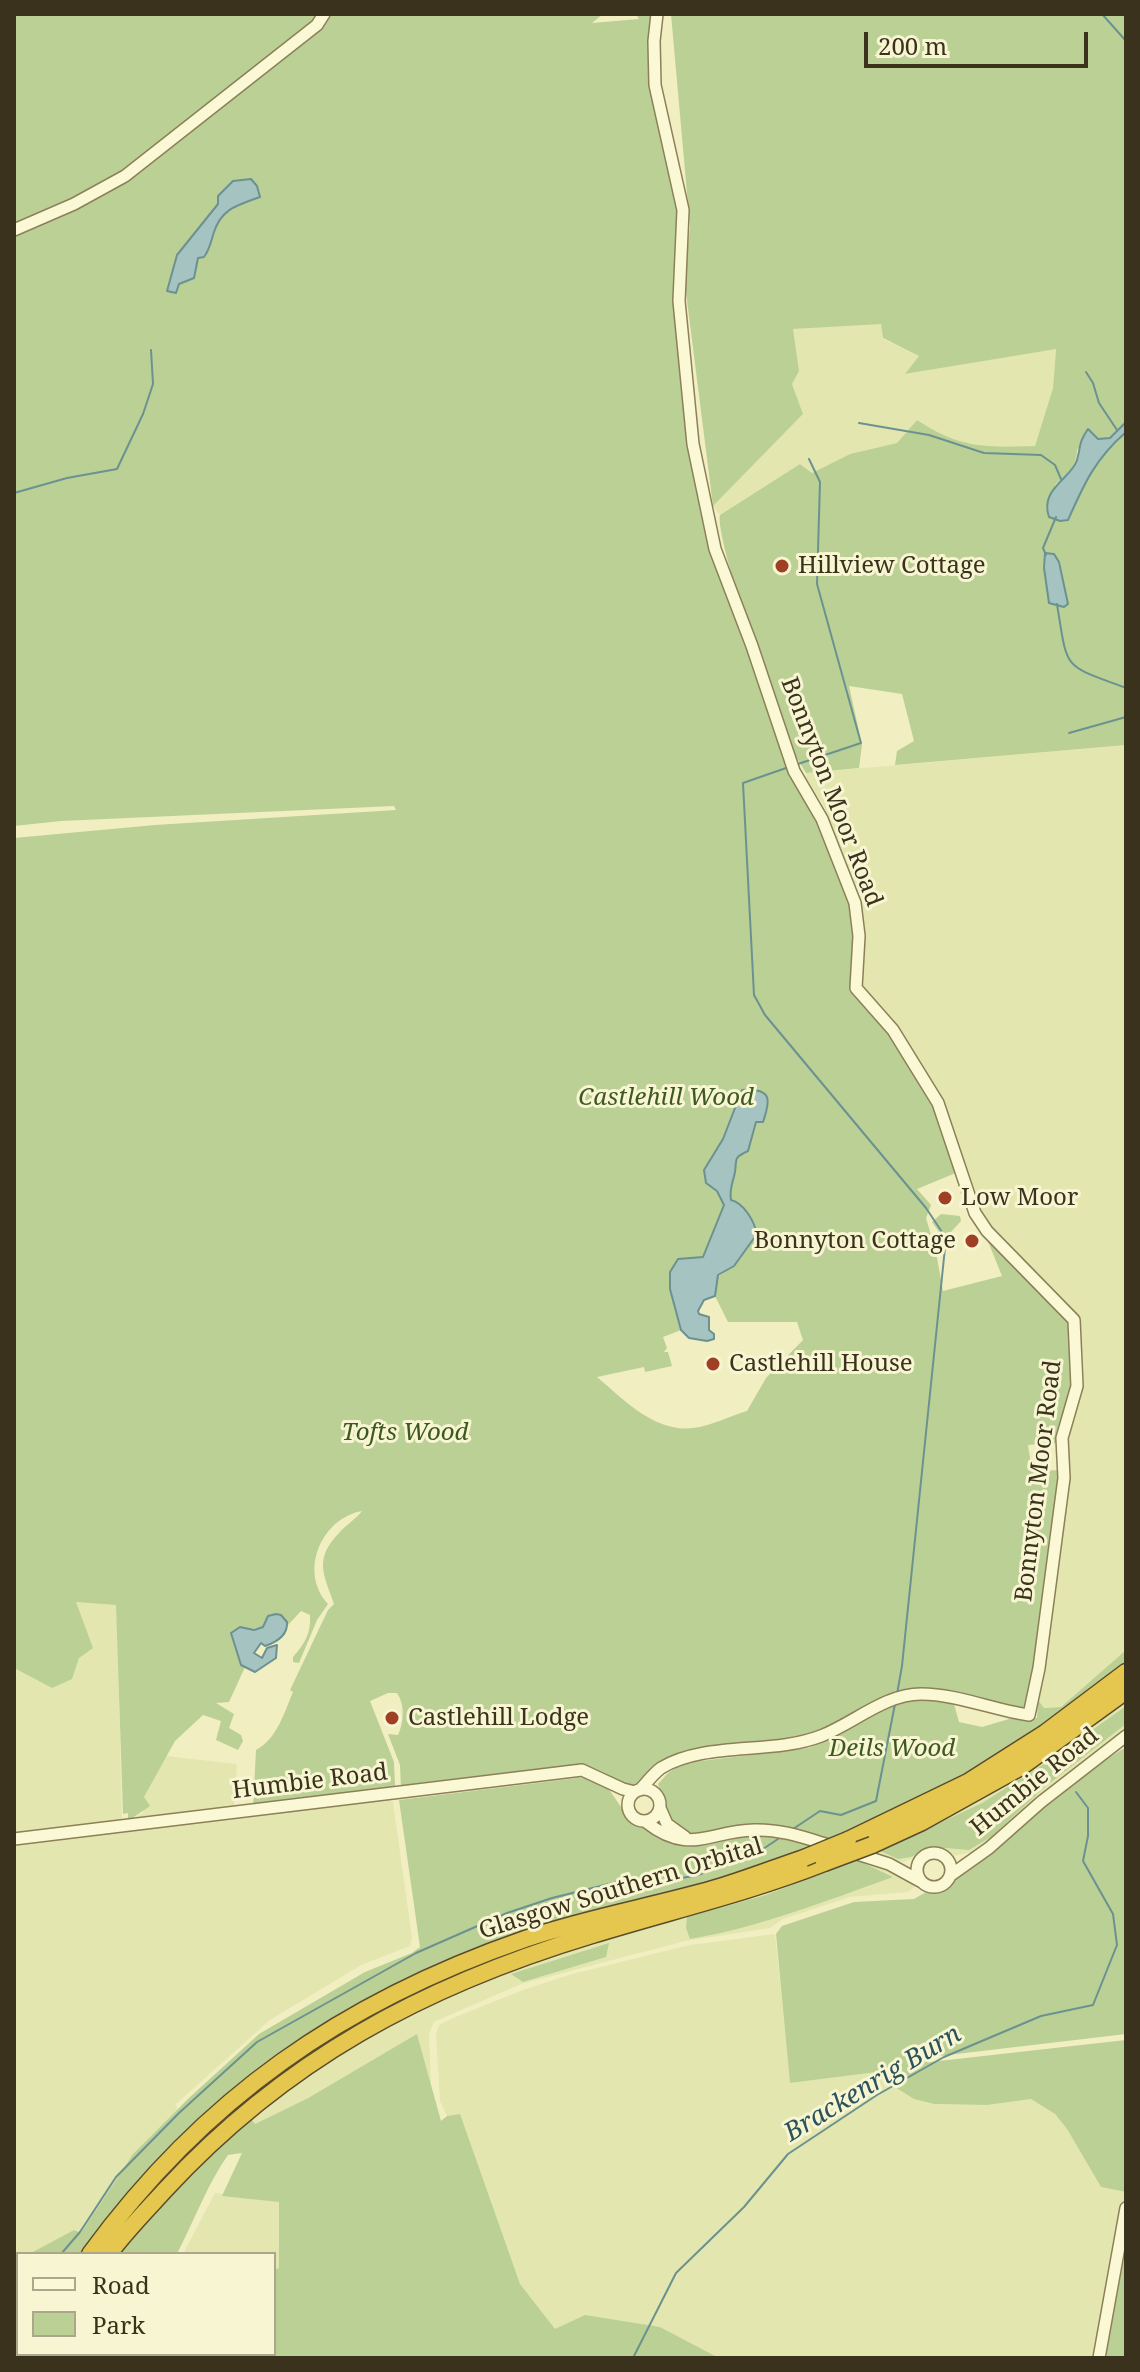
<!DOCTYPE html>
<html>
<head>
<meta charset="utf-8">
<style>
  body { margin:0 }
  #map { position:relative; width:1140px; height:2372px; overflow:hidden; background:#f1eec2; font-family:"Noto Serif",serif }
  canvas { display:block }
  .frame { position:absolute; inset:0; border:16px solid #3b321d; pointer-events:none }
  .legend { position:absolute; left:16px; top:2252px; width:260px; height:104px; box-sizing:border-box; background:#f8f5d2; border:2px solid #aca78a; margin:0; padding:10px 14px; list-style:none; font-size:24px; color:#3b321d }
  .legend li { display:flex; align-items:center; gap:16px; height:40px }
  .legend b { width:40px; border:2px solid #aca78a }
  .scale { position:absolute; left:864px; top:32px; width:224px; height:36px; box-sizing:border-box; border:4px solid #3b321d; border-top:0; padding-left:10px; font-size:24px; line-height:28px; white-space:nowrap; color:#3b321d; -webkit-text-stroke:6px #f8f5d2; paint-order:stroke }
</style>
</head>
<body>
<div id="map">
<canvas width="1140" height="2372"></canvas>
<div class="frame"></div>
<ul class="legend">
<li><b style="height:10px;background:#fbf8d6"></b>Road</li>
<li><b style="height:22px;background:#bbd095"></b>Park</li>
</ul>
<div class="scale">200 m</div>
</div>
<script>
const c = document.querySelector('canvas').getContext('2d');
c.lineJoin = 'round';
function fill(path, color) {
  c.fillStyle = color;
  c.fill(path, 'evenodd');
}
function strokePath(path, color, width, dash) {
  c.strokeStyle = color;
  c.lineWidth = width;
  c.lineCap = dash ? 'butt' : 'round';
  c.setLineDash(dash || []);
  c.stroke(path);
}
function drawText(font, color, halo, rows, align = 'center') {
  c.font = font + ' "Noto Serif",serif';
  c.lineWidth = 6;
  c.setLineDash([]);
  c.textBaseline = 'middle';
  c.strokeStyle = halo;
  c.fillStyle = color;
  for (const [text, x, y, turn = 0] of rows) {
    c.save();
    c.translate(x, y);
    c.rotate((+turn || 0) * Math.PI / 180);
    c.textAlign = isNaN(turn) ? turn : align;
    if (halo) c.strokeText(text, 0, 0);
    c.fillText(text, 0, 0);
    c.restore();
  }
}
fill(new Path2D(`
  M881 323 883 339 919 356 907 374 1056 348 1053 388 1035 446 977 447 941 436 917 420 897 443 850 454 812 473 800 464 720 515 713 506 803 414 792 384 793 329Z
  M1126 745V1650L1061 1707 1044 1708 1038 1700 1069 1463 1067 1430 1082 1370 1077 1315 997 1235 981 1209 948 1115 917 1056 890 1017 869 997 862 986 859 968 862 914 822 802 807 785 806 773Z
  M75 1602 117 1604 122 1821 14 1833V1668L52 1688Z
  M1126 1698V1732L977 1851 954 1856 940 1850 931 1851 904 1862 885 1860 880 1855 866 1861 913 1882 914 1887 908 1892 850 1897 783 1919 770 1928 685 1941 521 1984 434 2022 429 2034 431 2084 417 2035 307 2098 255 2124 249 2116 318 2063 402 2014 542 1958 776 1889 830 1869Z
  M166 1756 237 1764 234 1806 134 1818 143 1813 144 1797Z
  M385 1799 393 1802 412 1938 410 1946 361 1965 270 2020 176 2104 177 2110 133 2154 81 2234 74 2230 29 2254H18V2260L14 2262V1844Z
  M775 1934 791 2083 885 2070 883 2079 914 2099 934 2104 987 2105 1031 2099 1055 2114 1067 2129 1101 2187 1126 2192 1095 2358H719L660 2327 504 2358H78L85 2354H274V2254H183L215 2193 308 2204 441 2121 447 2116 440 2101 436 2034 439 2025 453 2018 523 1990 572 1974 690 1945Z`), '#e3e7af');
fill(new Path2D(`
  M14 14H603L592 23 639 19 636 14H632H654L651 59 681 211 676 275 712 549 854 911V984L889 1029 939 1112 958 1172 917 1189 931 1205 926 1218 936 1252 943 1291 1002 1276 985 1234 1072 1322 1074 1385 1058 1443 1028 1445 1032 1471 1061 1470 1038 1663 1026 1710C986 1702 934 1684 894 1692L833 1726 797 1739 674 1758 635 1788C616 1784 605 1768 584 1766L401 1788 400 1765 388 1734 398 1735C404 1722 405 1704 397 1693H388L370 1701 394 1762 395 1786 392 1790 253 1807 256 1750C277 1739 284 1713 293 1692L290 1690 328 1610 334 1604C323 1573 314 1559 339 1533 346 1525 356 1519 362 1511 322 1518 298 1571 328 1604L317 1620 299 1663 293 1662V1657C305 1643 311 1634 310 1615L301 1611 288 1625 281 1615 268 1616 263 1627 231 1633 241 1665 245 1667 229 1702 216 1703 234 1714 229 1728 241 1735 243 1741 238 1750 216 1740 221 1721 203 1715 175 1741 144 1797 150 1806 128 1821V1813L123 1814 116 1605 76 1602 93 1648 79 1658 72 1679 52 1688 14 1668V838L155 825 396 810 394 806 61 821 14 826ZM739 1098 768 1108 763 1122H756L748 1150C733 1158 737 1158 735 1172 733 1183 729 1188 731 1200L747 1212 748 1218 754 1225 734 1266 716 1278 715 1296 728 1322H797L803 1340 766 1378 747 1411C730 1416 711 1426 693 1428 655 1433 623 1399 597 1377L644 1367 645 1372 672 1366 668 1352H664L667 1348 663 1337 681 1330 670 1289 678 1259 703 1257 724 1205 717 1191 706 1183 704 1170 723 1139Z
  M671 14H1126V422L1110 438 1098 439 1092 436 1077 450C1077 466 1067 474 1055 485L1068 520C1085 482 1094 460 1126 432V745L895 765 897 751 914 741 902 694 849 686 862 745 859 768 806 773C801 764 795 756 790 747 777 720 714 535 720 515L800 464 812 473 850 454 897 443 917 420C961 449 984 447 1035 446L1053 388 1056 349 905 374 919 356 883 338 881 324 793 329 799 371 792 384 803 414 713 506 684 277 690 227ZM1045 554 1060 562 1068 604 1064 607 1049 603 1044 568Z
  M941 1214 960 1216 961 1221 951 1232 942 1236 932 1222Z
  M1126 1650V1667L1027 1739 919 1803 827 1841C813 1835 800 1828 785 1828 752 1827 699 1847 673 1825L658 1784 668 1773 684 1763 808 1748C842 1738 876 1703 910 1699 924 1698 939 1702 954 1704L959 1722 982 1727 1009 1719 1037 1718 1038 1700 1044 1708 1061 1707Z
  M1126 1706V1724L1046 1786 991 1837 969 1850 933 1847 911 1857 898 1859 880 1851 982 1803 1044 1764Z
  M1126 1747V2034L931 2057 930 2062 1126 2040V2192L1101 2187 1067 2129 1055 2114 1031 2099 987 2105 934 2104 914 2099 882 2079 884 2071 790 2083 776 1934 782 1926 854 1902 914 1899 926 1892 934 1893 943 1890 958 1874 990 1855 1032 1817 1091 1769Z
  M585 1777 600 1782 610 1791 630 1820 672 1844 688 1847 751 1835 790 1838 815 1845 765 1865 675 1893 567 1922 301 2041 83 2254H29L74 2230 81 2233 133 2154 189 2098 259 2034 365 1972 412 1953 420 1947 399 1800Z
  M857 1860 893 1877C826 1901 760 1927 690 1939L686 1928 687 1917 766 1895Z
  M592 1926 326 2047 103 2254H98C178 2153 271 2063 386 2003 452 1970 522 1948 592 1926Z
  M609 1943 606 1957 523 1982 511 1974Z
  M417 2034 441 2121 447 2116 460 2114 520 2284 555 2329 585 2315 660 2327 719 2358H163V2354H274V2270L279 2268V2202L222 2196 242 2153 228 2155C208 2183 193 2223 177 2254H118L143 2223 249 2116 255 2124 308 2098Z
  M1126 2247V2358H1105Z
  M18 2260V2340L14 2346V2262Z`), '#bbd095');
const water = new Path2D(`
  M251 179 257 186 260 197C238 205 222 208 214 232 211 241 210 249 204 257L198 258 194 278 179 284 176 293 167 291 177 255 218 204V196L233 181Z
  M1126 422V432C1095 459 1084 484 1068 520L1060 521 1049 517C1039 489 1072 478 1077 460 1081 446 1078 444 1088 429L1098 439 1110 438Z
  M1045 553 1054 554 1059 562 1068 604 1064 607 1049 603 1044 568Z
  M742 1090C772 1088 771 1099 763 1122H756L748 1151C733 1158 737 1158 735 1172 733 1183 729 1188 731 1200 744 1203 754 1221 757 1234L734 1266 718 1275 715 1296 704 1300 698 1311 699 1314 709 1317V1330L714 1334V1339L707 1341 689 1338 681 1330 670 1289V1272L678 1259 703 1257 724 1205 717 1191 706 1183 704 1170 723 1139Z
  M276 1614 281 1615 287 1622C288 1635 277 1642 265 1646L261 1643 254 1653 262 1658 267 1648 277 1645 276 1658 255 1672 241 1665 231 1633 240 1627 254 1630 263 1627 268 1616Z`);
fill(water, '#a5c3c1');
strokePath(water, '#6b9291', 2);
strokePath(new Path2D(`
  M1102 14 1126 41
  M1086 372 1093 383 1099 403 1117 430
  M859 423 929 435 984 453 1041 455 1055 465 1061 479
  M14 493 67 478 117 469 143 414 153 384 151 350
  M1046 555 1043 548 1056 517
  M1057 604C1068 672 1062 664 1126 688
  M1069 733 1126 717
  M795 765 861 743 817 584 820 482 809 459
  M789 767 743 783 754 995 765 1015 926 1208 946 1238 902 1666 897 1694
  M793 1829 820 1811 841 1815 876 1801 895 1704
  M61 2254 80 2232 116 2177 179 2113 257 2042 416 1953 507 1913 552 1898 621 1881 633 1887 698 1875 763 1849 781 1837
  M14 2306 18 2302
  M65 2358 71 2354
  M633 2358 676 2273 744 2207 788 2154 877 2095 944 2057 1041 2016 1093 2005 1117 1945 1113 1914 1083 1861 1088 1836V1808L1076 1792`), '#6b9291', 2);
const minor = new Path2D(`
  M14 230 74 204 125 176 317 25 324 14
  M628 1805a16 16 0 1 1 32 0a16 16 0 1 1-32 0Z
  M640 1790C647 1782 653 1774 661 1768 706 1741 772 1755 821 1736 854 1723 885 1694 921 1694 957 1694 993 1710 1029 1715L1039 1668 1064 1478 1062 1438 1077 1386 1074 1320 987 1231 975 1213 938 1103 893 1030 856 988 859 936 855 903 822 819 794 771 752 646 715 549 693 444 679 301 683 210 655 85 654 41 657 14
  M660 1808 667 1824 685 1837
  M646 1822C689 1856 709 1831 754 1830 783 1829 808 1839 835 1847
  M14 1839 582 1770 623 1789 635 1792
  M851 1852 889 1864 920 1881
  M917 1870a17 17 0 1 1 34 0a17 17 0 1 1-34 0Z
  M951 1875 989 1848 1041 1802 1126 1736
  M1099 2358 1126 2208`);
const highway = new Path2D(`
  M848 1840 968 1782 1045 1733 1126 1672
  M872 1845 922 1822 1021 1767 1126 1691
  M90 2254C204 2098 343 2002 525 1939 586 1918 650 1907 713 1889 744 1880 774 1868 804 1858
  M109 2254C126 2231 146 2211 165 2190 285 2060 423 1986 592 1935 670 1911 748 1893 824 1863
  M14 2357 18 2352
  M30 2358 33 2354`);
strokePath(minor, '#8c8058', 14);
strokePath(highway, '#594c2d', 19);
strokePath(minor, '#fbf8d6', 11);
strokePath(highway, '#e5c64e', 16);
const highwayBridge = new Path2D(`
  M804 1858 848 1840
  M824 1863 872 1845`);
strokePath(highwayBridge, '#594c2d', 19, []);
strokePath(highwayBridge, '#e5c64e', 16);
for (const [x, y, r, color] of [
  [782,566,8,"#9f4024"],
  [945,1198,8,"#9f4024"],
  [972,1241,8,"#9f4024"],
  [713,1364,8,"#9f4024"],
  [392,1718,8,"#9f4024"]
]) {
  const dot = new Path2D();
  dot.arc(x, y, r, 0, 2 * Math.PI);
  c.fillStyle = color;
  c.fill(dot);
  strokePath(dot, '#f8f5d2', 3);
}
drawText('24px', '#3b321d', '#f8f5d2', [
  ["Hillview Cottage",798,566],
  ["Low Moor",961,1198],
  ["Bonnyton Cottage",956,1241,"right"],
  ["Castlehill House",729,1364],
  ["Castlehill Lodge",408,1718]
], 'left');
drawText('24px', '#3b321d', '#f8f5d2', [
  ["Bonnyton Moor Road",831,792,69],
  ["Bonnyton Moor Road",1039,1481,-83],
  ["Humbie Road",310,1782,-7],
  ["Humbie Road",1035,1782,-39],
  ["Glasgow Southern Orbital",621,1889,-17]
]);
drawText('italic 24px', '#3e5822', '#f8f5d2', [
  ["Castlehill Wood",666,1098],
  ["Tofts Wood",405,1433],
  ["Deils Wood",892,1749]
]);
drawText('italic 26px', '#2b535b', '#f8f5d2', [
  ["Brackenrig Burn",873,2084,-31]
]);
</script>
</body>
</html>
